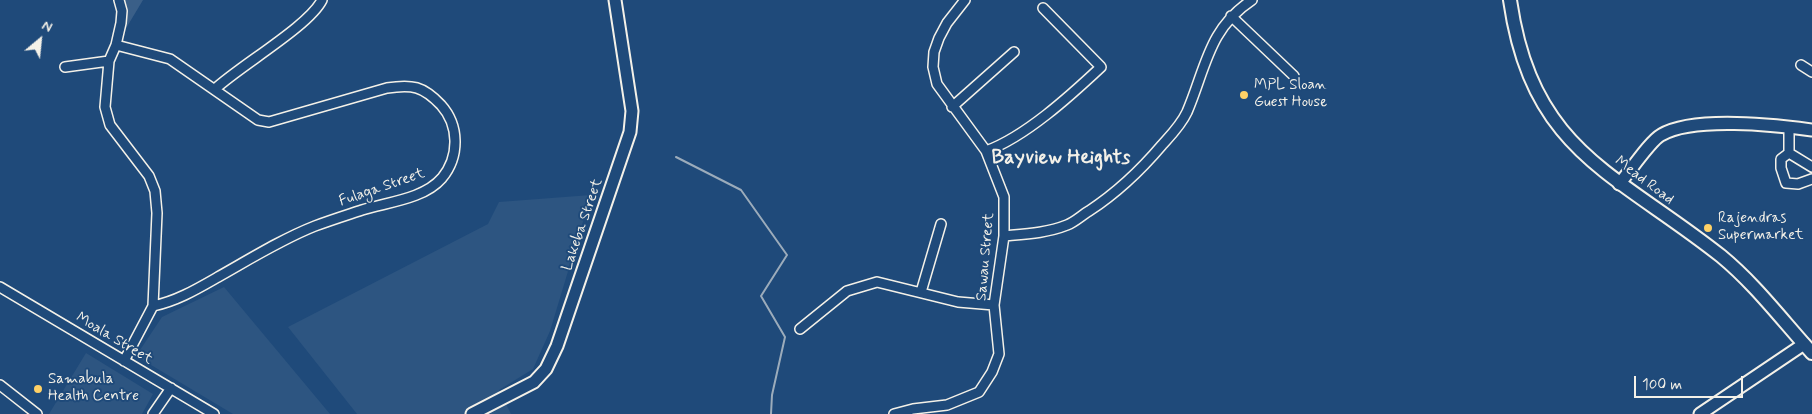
<!DOCTYPE html>
<html>
<head>
<meta charset="utf-8">
<style>
  body { margin:0 }
  #map { position:relative; width:1812px; height:414px; overflow:hidden; background:#1f4a7a; font-family:Mynerve,sans-serif }
  canvas { display:block }
  .north { position:absolute; left:15px; top:15px; width:50px; height:50px; -webkit-text-stroke:4px #1f4a7a; paint-order:stroke; rotate:28deg; font-size:14px; font-weight:700; line-height:20px; text-align:center; color:#f4f1e8 }
  .north::after { content:''; display:block; margin:auto; width:18px; height:22px; background:#f4f1e8; clip-path:polygon(50% 0,100% 100%,50% 72%,0 100%) }
  .scale { position:absolute; left:1634px; top:376px; width:109px; height:22px; box-sizing:border-box; border:2px solid #f4f1e8; border-top:0; padding-left:6px; font-size:15px; line-height:18px; white-space:nowrap; color:#f4f1e8; -webkit-text-stroke:4px #1f4a7a; paint-order:stroke }
</style>
</head>
<body>
<div id="map">
<canvas width="1812" height="414"></canvas>
<div class="north">N</div>
<div class="scale">100 m</div>
</div>
<script>
const c = document.querySelector('canvas').getContext('2d');
c.lineJoin = 'round';
function fill(path, color) {
  c.fillStyle = color;
  c.fill(path, 'evenodd');
}
function strokePath(path, color, width, dash) {
  c.strokeStyle = color;
  c.lineWidth = width;
  c.lineCap = dash ? 'butt' : 'round';
  c.setLineDash(dash || []);
  c.stroke(path);
}
function drawText(font, color, halo, rows, align = 'center') {
  c.font = font + ' Mynerve,sans-serif';
  c.lineWidth = 4;
  c.setLineDash([]);
  c.textBaseline = 'middle';
  c.strokeStyle = halo;
  c.fillStyle = color;
  for (const [text, x, y, turn = 0] of rows) {
    c.save();
    c.translate(x, y);
    c.rotate((+turn || 0) * Math.PI / 180);
    c.textAlign = isNaN(turn) ? turn : align;
    if (halo) c.strokeText(text, 0, 0);
    c.fillText(text, 0, 0);
    c.restore();
  }
}
fill(new Path2D(`
  M591 195 550 331 533 369 499 390 511 414H357L288 327 488 224 499 202Z
  M224 287 330 414H233L136 356 162 317Z
  M86 353 153 394 142 414H49Z`), '#2d5581');
fill(new Path2D(`
  M118 0H143L116 45Z`), '#3a5f88');
strokePath(new Path2D(`
  M676 157 741 190 787 255 761 296 785 337 772 395 771 414`), '#9cacbb', 2);
const street = new Path2D(`
  M119 0 122 11 121 23 116 45 109 61 105 107 110 125 149 176 155 191 157 213 153 306 124 361
  M1231 16 1294 76
  M116 45 170 59 258 120 269 122 387 88C412 84 423 86 441 105 459 125 460 156 442 178 424 199 388 202 362 210 347 215 331 220 315 226 282 239 250 259 218 277 197 289 177 301 153 306
  M1801 65 1812 72
  M65 67 109 61
  M215 89C241 65 309 26 322 0
  M952 107 1014 52
  M1789 127V153L1812 167
  M986 151C1025 137 1070 96 1101 67L1043 8
  M1789 153 1781 159V168L1786 183 1798 184 1812 179
  M1004 236C1026 234 1047 233 1067 225 1075 222 1082 215 1089 211 1118 192 1140 171 1162 145 1171 135 1181 125 1187 112 1206 68 1208 29 1252 0
  M0 287 214 414
  M921 292 941 224
  M800 329 847 291 877 282 958 302 994 305
  M0 385 37 414
  M153 414 171 388
  M894 414 913 409 947 405 979 392 992 372 999 354 994 305 1004 236V197L986 151 937 84 933 67 934 52 939 38 947 23 965 0`);
const secondary = new Path2D(`
  M1619 184C1629 173 1650 141 1661 135 1693 116 1775 125 1812 130
  M472 414 534 382 546 369 557 346 630 132 632 111 615 0
  M1700 414 1804 344`);
const primary = new Path2D(`
  M1510 0C1532 152 1615 172 1721 256 1755 284 1782 320 1812 353`);
strokePath(street, '#f4f1e8', 12);
strokePath(secondary, '#f4f1e8', 15);
strokePath(primary, '#f4f1e8', 16);
strokePath(street, '#1f4a7a', 9);
strokePath(secondary, '#1f4a7a', 11);
strokePath(primary, '#1f4a7a', 12);
for (const [x, y, r, color] of [
  [1244,95,5,"#ffd166"],
  [1708,228,5,"#ffd166"],
  [38,389,5,"#ffd166"]
]) {
  const dot = new Path2D();
  dot.arc(x, y, r, 0, 2 * Math.PI);
  c.fillStyle = color;
  c.fill(dot);
  strokePath(dot, '#1f4a7a', 2);
}
drawText('15px', '#f4f1e8', '#1f4a7a', [
  ["MPL Sloan",1254,86],
  ["Guest House",1254,103],
  ["Rajendras",1718,219],
  ["Supermarket",1718,236],
  ["Samabula",48,380],
  ["Health Centre",48,397]
], 'left');
drawText('15px', '#f4f1e8', '#1f4a7a', [
  ["Mead Road",1644,181,37],
  ["Fulaga Street",382,188,-19],
  ["Lakeba Street",583,225,-71],
  ["Sawau Street",986,257,-85],
  ["Moala Street",114,339,31]
]);
drawText('bold 20px', '#f4f1e8', '#1f4a7a', [
  ["Bayview Heights",1061,159]
]);
</script>
</body>
</html>
